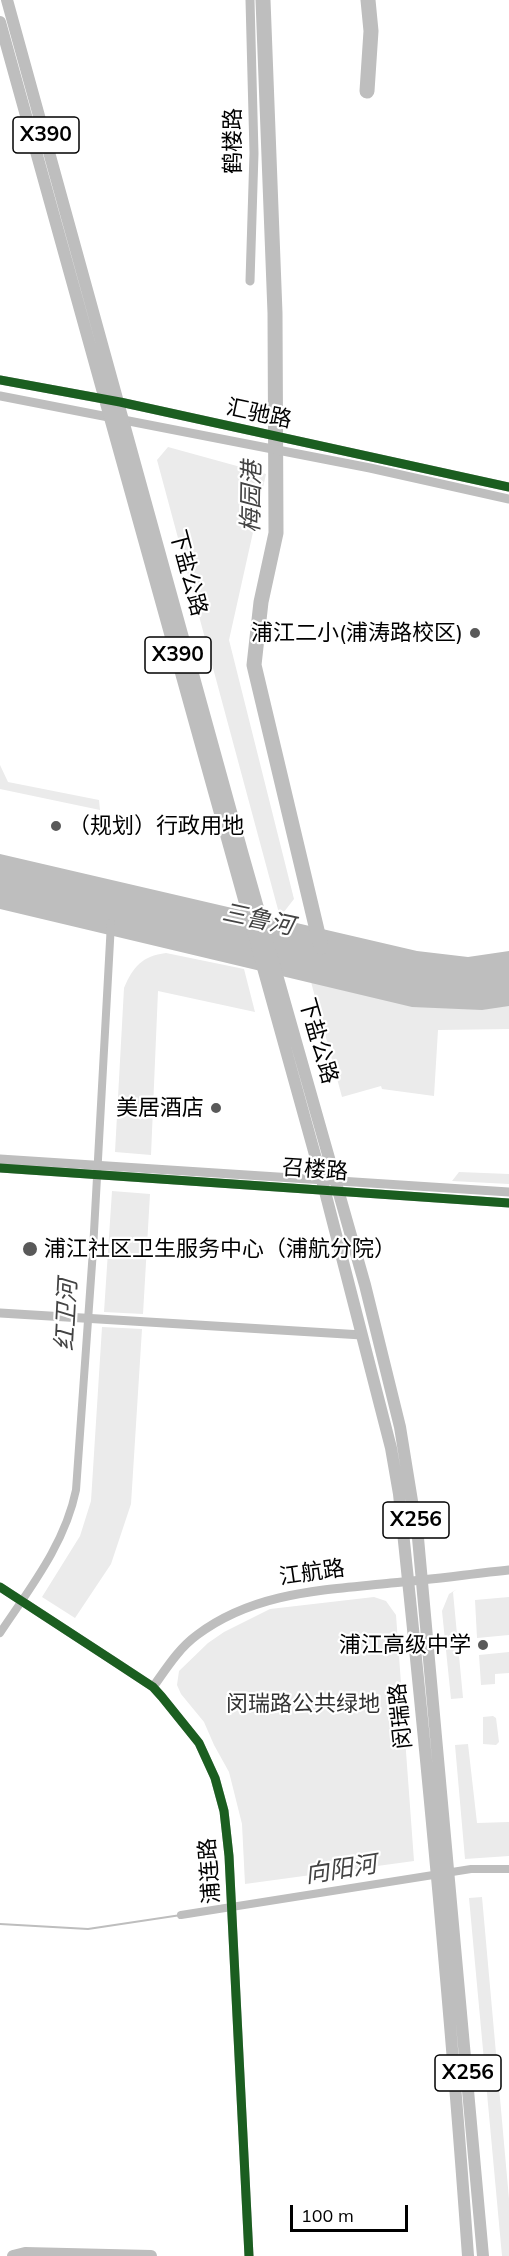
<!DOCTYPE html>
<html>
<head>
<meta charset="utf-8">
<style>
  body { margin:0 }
  #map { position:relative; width:509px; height:2256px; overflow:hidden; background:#fff; font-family:Mulish,sans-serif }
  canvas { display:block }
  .scale { position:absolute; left:290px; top:2205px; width:118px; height:27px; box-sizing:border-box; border:3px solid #000; border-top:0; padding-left:8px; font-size:18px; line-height:21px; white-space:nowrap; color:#000; -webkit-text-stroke:4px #fff; paint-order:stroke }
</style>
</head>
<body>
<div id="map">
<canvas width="509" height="2256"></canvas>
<div class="scale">100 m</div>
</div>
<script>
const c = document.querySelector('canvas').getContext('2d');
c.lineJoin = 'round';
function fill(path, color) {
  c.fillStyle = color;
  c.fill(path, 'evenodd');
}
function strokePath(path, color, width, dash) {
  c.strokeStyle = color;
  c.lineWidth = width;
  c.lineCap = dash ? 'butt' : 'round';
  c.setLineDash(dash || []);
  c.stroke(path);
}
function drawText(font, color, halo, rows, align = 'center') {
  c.font = font + ' Mulish,"Noto Sans SC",sans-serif';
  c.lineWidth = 4.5;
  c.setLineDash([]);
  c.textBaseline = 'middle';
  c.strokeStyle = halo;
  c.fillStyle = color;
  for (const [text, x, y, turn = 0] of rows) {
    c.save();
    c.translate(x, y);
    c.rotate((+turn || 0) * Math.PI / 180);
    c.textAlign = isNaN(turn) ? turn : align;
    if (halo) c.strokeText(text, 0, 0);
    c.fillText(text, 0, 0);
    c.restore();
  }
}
fill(new Path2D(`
  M168 447 266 474 229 640 294 899 280 917 157 460Z
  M0 765 8 782 99 800 100 810 0 789Z
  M166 953 244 969 255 1012 158 991 151 1155 115 1152 124 988C133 967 142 956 166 953Z
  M509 980V1029L438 1030 434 1096 382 1089 381 1086 342 1097 311 982Z
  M459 1172 509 1174V1184L452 1181Z
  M112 1191 150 1194 143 1314 104 1312Z
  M102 1327 142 1329 131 1504 111 1564 75 1618 42 1597 80 1536 91 1501Z
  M457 1589 453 1592 463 1698 451 1699 442 1611 449 1594Z
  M374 1597 386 1601 396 1615 414 1861 245 1884 242 1824 229 1772 214 1745 204 1722 181 1694 177 1685 179 1671 208 1643 224 1632 270 1609Z
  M509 1597V1635L477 1638 475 1600Z
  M509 1652V1673L495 1674V1684L481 1685 479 1655Z
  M493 1716 496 1718 499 1742 496 1745 483 1744V1717Z
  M468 1744 477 1823 509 1822V1856L465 1859 455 1745Z
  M482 1897 509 2199V2256H502L469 1898Z`), '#ebebeb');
fill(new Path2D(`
  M0 854 417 951 468 957 509 951V1006L482 1010 412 1007 0 909Z`), '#bebebe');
strokePath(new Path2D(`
  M0 1924 88 1929 181 1915`), '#bebebe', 2);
strokePath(new Path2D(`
  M0 1633C30 1588 65 1544 76 1490L93 1250 111 923
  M181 1915 471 1869H509`), '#bebebe', 8);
strokePath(new Path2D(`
  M263 0 275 313 276 533 261 602 254 665 321 947
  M367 91 371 31 368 0`), '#bebebe', 15);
strokePath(new Path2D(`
  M250 0 254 153 250 281
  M0 380 120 402 509 487
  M0 396 370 468 509 499
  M0 1159 509 1192
  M0 1168 509 1203
  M0 1313 362 1335
  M0 1587 115 1662 153 1687 162 1697 199 1743 215 1778 224 1811 229 1856 249 2256
  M153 1687C166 1669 178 1649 197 1635 254 1592 323 1590 391 1583 431 1580 470 1574 509 1570`), '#bebebe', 9);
strokePath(new Path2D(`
  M7 0 243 855 365 1285 400 1427 418 1538 483 2256
  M0 22 322 1180 391 1448 399 1494C426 1748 450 2002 468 2256
  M13 2256 25 2253 151 2256`), '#bebebe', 12);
strokePath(new Path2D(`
  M0 380 120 402 509 487
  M0 1168 509 1203
  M0 1587 115 1662 153 1687 162 1697 199 1743 215 1778 224 1811 229 1856 249 2256`), '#1b5e20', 9);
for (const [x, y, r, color] of [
  [475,633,6,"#595959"],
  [56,826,6,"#595959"],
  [216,1108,6,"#595959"],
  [30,1249,8,"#595959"],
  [483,1645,6,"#595959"]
]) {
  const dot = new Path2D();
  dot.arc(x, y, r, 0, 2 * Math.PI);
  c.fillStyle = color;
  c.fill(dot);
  strokePath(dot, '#fff', 2);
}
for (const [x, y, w] of [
  [46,135,66],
  [178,655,66],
  [416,1520,66],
  [468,2073,66]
]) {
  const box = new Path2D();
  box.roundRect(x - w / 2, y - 18, w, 36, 4.5);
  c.fillStyle = '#fff';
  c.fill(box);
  strokePath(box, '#000', 1.5);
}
drawText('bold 21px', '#000', null, [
  ["X390",46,135],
  ["X390",178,655],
  ["X256",416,1520],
  ["X256",468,2073]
]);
drawText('22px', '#000', '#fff', [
  ["鹤楼路",233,141,-90],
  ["汇驰路",259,414,12],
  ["下盐公路",188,573,75],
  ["下盐公路",318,1041,74],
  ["召楼路",315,1170,4],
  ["江航路",312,1573,-8],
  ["闵瑞路",401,1716,-96],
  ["浦连路",210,1871,-94]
]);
drawText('22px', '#000', '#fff', [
  ["浦江二小(浦涛路校区)",463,633],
  ["（规划）行政用地",68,826,"left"],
  ["美居酒店",204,1108],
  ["浦江社区卫生服务中心（浦航分院）",44,1249,"left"],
  ["浦江高级中学",471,1645]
], 'right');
drawText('22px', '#323232', '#fff', [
  ["闵瑞路公共绿地",303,1704]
]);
drawText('italic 24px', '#434343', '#fff', [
  ["梅园港",252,497,-89],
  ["三鲁河",258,920,12],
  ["红卫河",67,1315,-87],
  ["向阳河",341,1870,-9]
]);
</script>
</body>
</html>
